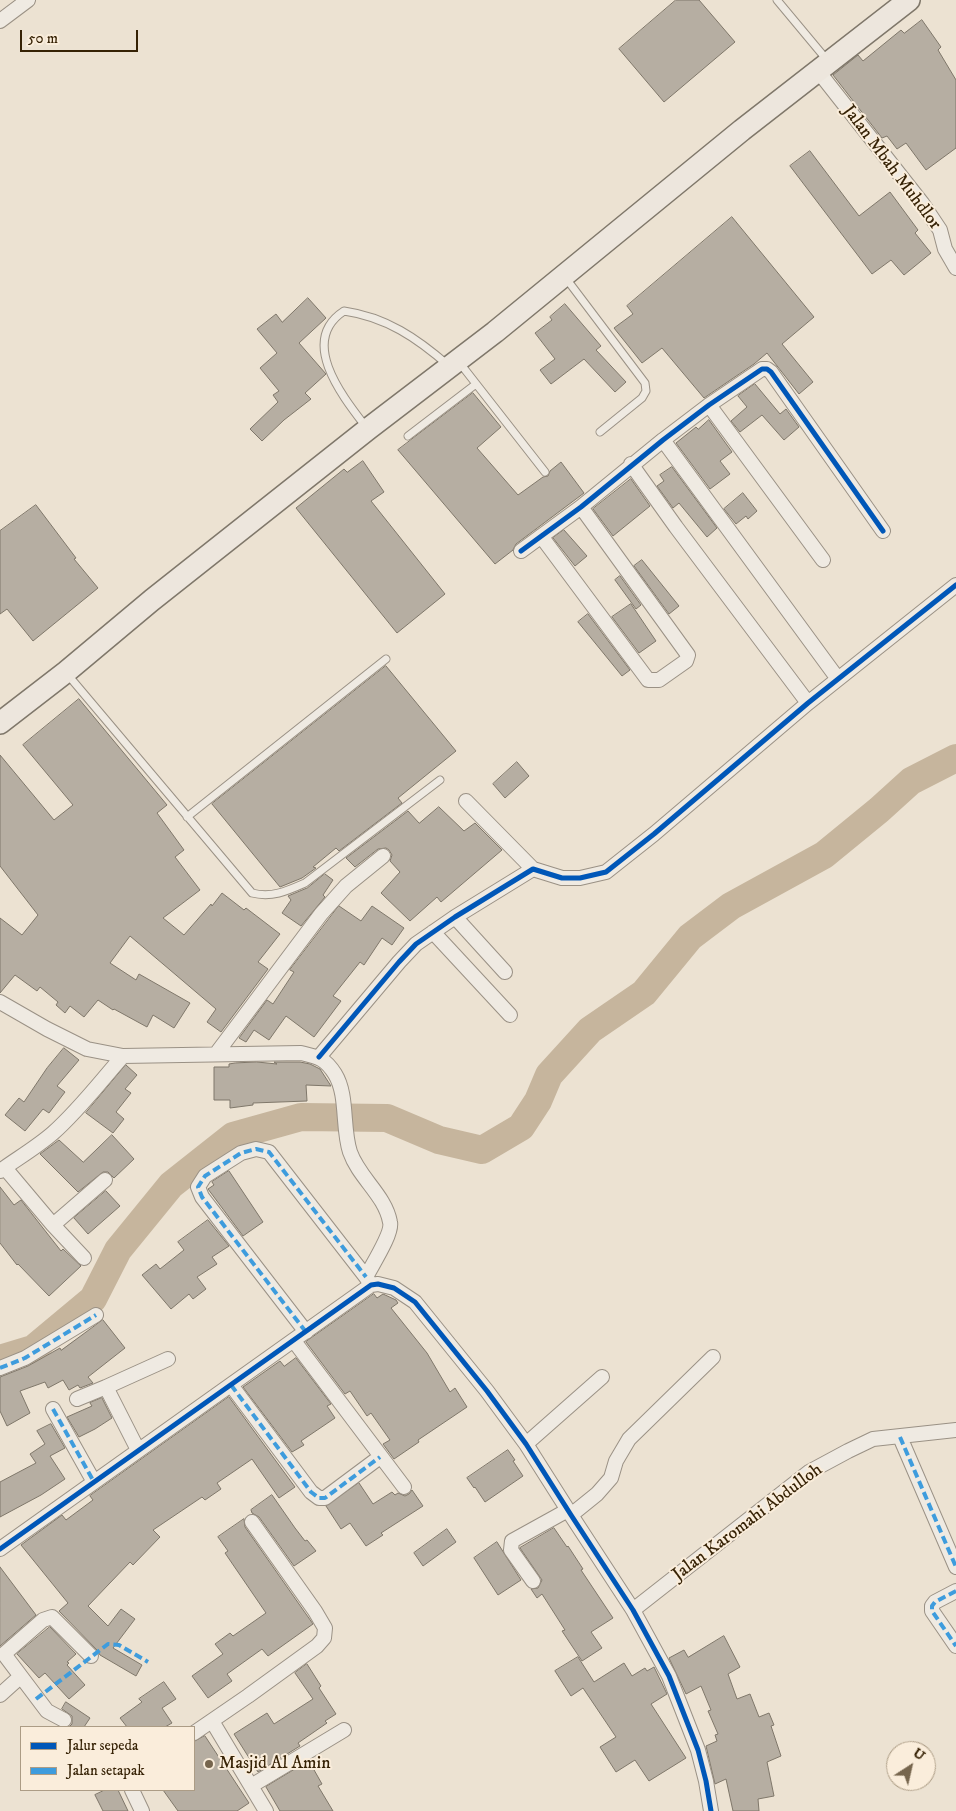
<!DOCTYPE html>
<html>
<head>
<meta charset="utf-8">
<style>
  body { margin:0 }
  #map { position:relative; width:956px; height:1811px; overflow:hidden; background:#ece2d2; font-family:"IM FELL DW Pica",serif }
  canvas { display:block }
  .legend { position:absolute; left:20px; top:1726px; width:175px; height:65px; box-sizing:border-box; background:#faeddb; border:1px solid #ac9c85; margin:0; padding:6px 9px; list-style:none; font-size:15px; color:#362205 }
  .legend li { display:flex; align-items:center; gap:10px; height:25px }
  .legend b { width:25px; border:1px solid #ac9c85 }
  .north { position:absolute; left:886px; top:1741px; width:50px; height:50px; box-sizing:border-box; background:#faeddb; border:1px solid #ac9c85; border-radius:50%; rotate:35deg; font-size:14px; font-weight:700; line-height:20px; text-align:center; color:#362205 }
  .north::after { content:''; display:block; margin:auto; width:18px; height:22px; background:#76654d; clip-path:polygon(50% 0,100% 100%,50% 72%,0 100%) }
  .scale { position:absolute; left:20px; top:30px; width:118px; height:22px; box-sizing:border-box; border:2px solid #362205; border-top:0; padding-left:6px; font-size:15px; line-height:18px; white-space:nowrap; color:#362205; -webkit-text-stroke:4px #faeddb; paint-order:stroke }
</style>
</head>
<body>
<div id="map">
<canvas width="956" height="1811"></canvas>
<ul class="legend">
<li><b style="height:6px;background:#0057b8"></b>Jalur sepeda</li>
<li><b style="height:6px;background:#3e9cdd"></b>Jalan setapak</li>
</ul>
<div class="north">U</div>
<div class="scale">50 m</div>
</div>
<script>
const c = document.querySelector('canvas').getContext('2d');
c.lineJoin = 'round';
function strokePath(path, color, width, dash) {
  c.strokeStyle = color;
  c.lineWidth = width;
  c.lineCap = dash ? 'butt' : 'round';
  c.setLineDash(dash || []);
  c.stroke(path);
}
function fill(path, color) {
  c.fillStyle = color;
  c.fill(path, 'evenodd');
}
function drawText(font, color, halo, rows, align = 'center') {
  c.font = font + ' "IM FELL DW Pica",serif';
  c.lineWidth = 4;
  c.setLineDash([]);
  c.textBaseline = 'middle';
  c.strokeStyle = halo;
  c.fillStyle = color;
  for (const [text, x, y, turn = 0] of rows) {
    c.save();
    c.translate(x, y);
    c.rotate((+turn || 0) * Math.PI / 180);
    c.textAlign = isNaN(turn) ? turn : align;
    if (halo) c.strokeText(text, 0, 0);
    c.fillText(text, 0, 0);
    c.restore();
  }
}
strokePath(new Path2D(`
  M0 1359 33 1349 93 1299 118 1250 171 1185 233 1136 301 1117 387 1118 439 1140 482 1150 521 1127 538 1101 549 1075 590 1030 644 993 690 937 731 906 824 855 879 810 911 781 956 758`), '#c6b59d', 28);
const building = new Path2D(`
  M676 0H699L735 42 664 102 619 49Z
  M922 20 941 47 938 50 956 80V148L926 170 906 143 897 149 887 136 882 138 833 75 858 55 863 61 901 30 904 33Z
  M810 151 859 216 890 192 918 230 915 233 931 253 904 275 891 260 872 274 790 166Z
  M732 217 814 317 782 344 813 382 799 394 767 353 754 364 704 398 662 348 642 363 614 328 633 314 627 306Z
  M308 298 326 318 299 343 326 374 305 393 311 399 284 420 262 441 250 429 278 402 273 395 279 391 260 368 277 353 257 329 276 314 282 322Z
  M565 304 601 346 596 350 626 382 615 392 584 359 551 384 540 370 555 359 535 333 552 320 550 317Z
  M755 384 780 414 786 409 799 427 784 440 762 415 740 432 731 421 747 407 738 396Z
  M473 393 501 427 477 448 518 495 543 477 548 476 550 471 561 462 584 493 516 544 513 550 495 564 398 450Z
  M709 420 732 452 720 461 730 474 710 489 676 443 696 427 698 429Z
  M363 461 384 492 371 501 445 594 397 633 296 508 344 469 347 472Z
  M672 467 717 528 707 537 679 503 673 508 657 486 664 481 660 475Z
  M631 479 650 506 613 536 593 509Z
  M743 493 757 511 748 519 746 516 736 524 724 509Z
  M36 505 76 558 74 559 98 588 33 641 7 609 0 614V531Z
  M564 530 587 556 575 566 553 538Z
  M642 560 679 606 669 614 634 566Z
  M620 576 641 605 636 609 615 580Z
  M631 604 656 641 639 653 612 617Z
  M588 614 630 670 622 676 578 622Z
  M386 666 456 751 398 798 402 803 339 851 336 848 313 867 316 868 302 878 280 887 212 804Z
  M79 699 167 805 157 813 184 850 175 857 200 890 163 918 184 935 211 904 212 906 222 893 244 910 246 908 280 934 258 962 268 969 221 1032 207 1022 216 1009 130 936 110 963 136 980 139 974 190 1003 174 1028 153 1015 147 1027 114 1009 113 1010 98 1000 84 1017 70 1006 65 1013 56 1005 58 1002 40 987 37 991 15 975 0 993V918L22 935 38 915 0 866V755L54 820 73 805 23 745Z
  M517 762 529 776 505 798 493 784Z
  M439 807 464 831 475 823 502 850 441 902 437 897 410 921 381 893 400 872 390 861 392 855 389 850 386 848 378 849 355 867 346 858 408 811 419 823Z
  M325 874 333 880 323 895 325 897 301 926 282 913 291 900 288 896 307 888Z
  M339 906 361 921 372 906 404 928 392 945 382 938 364 965 360 962 333 996 341 1001 314 1037 286 1016 269 1040 254 1030 246 1042 239 1038 267 1000 273 1004 294 972 290 970Z
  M64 1048 79 1060 57 1086 65 1092 49 1113 43 1109 25 1131 5 1115 19 1098 24 1102 47 1068Z
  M257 1062 277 1064 274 1062H300L310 1064 320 1069 331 1086 306 1085 307 1101 253 1103V1105L230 1108V1100H214V1067H229V1064L235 1063Z
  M126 1065 137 1075 125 1089 131 1093 116 1112 124 1119 113 1133 86 1113Z
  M112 1135 134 1159 114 1178 108 1172H103L78 1192 40 1154 59 1140 83 1162Z
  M229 1171 263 1222 243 1236 208 1189 214 1185 212 1182Z
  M0 1187 14 1205 21 1200 61 1251 63 1249 81 1266 49 1296 18 1264 17 1265 0 1243Z
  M106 1191 120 1206 88 1234 74 1218Z
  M208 1220 229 1246 212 1257 217 1264 197 1277 206 1289 193 1299 189 1294 171 1309 142 1275 156 1264 160 1269 184 1250 178 1242Z
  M374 1294 377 1298 383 1294 396 1300 398 1303 391 1308 427 1353 450 1392 455 1388 467 1407 418 1440 419 1442 394 1459 383 1444 390 1440 371 1413 367 1416 350 1391 345 1394 306 1342Z
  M103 1320 125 1348 88 1377 93 1383 80 1388 78 1385 69 1390 63 1380 48 1388 45 1382 20 1391 30 1413 7 1426 0 1411V1377L28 1366 60 1348 61 1350Z
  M296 1358 331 1404 327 1406 335 1418 301 1441 304 1445 292 1452 243 1387 280 1361 284 1366Z
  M229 1397 295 1487 279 1498 252 1459 217 1483 221 1489 205 1500 202 1497 153 1530 160 1537 133 1565 130 1562 88 1606 108 1626 121 1609 135 1619 113 1648 142 1665 136 1676 100 1655 97 1650 59 1611 68 1603 21 1545 62 1515 66 1520 93 1500 90 1496Z
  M102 1398 112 1418 95 1429 79 1437 67 1417 92 1406 90 1403Z
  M51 1424 65 1448 50 1456 65 1479 41 1495 0 1517V1482L36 1463 30 1454 45 1444 37 1431Z
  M508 1450 515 1460 513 1461 523 1476 485 1502 475 1487 474 1488 467 1478Z
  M359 1483 373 1504 392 1492 395 1495 398 1493 405 1496 409 1494 412 1490 423 1506 381 1533 383 1535 366 1546 350 1523 341 1529 326 1506Z
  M272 1495 295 1528 305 1541 307 1540 316 1551 294 1566 259 1517 252 1513 251 1510Z
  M244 1519 245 1527 313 1624 268 1656 262 1649 227 1674 232 1681 208 1698 192 1676 223 1654 215 1644 230 1633 233 1636 266 1613 225 1553 228 1551 218 1537Z
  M554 1528 567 1547 568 1546 583 1569 581 1570 613 1618 591 1632 602 1648 582 1661 562 1631 565 1630 542 1594 537 1598 531 1589 538 1588 542 1580 520 1548Z
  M447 1529 456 1542 423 1566 414 1553Z
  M497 1542 521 1580 498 1595 474 1558Z
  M0 1567 36 1615 0 1646Z
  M50 1627 76 1654 67 1662 69 1663 67 1665 85 1685 69 1699 45 1673 39 1678 17 1654Z
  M724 1636 740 1667 728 1674 737 1699 750 1694 759 1717 769 1713 774 1725 771 1726 781 1756 767 1762 774 1796 758 1799 759 1811H733L726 1779 715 1784 706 1746 717 1741 715 1735 718 1734 708 1711 711 1710 701 1686 686 1694 669 1658 684 1650 688 1657Z
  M578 1657 594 1682 624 1663 632 1676 645 1668 647 1671 654 1667 667 1694 651 1704 686 1758 649 1781 635 1760 616 1772 600 1747 616 1737 583 1688 571 1696 555 1671Z
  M307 1664 321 1686 319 1688 336 1714 325 1721 327 1723 298 1743 300 1746 258 1772 234 1734 267 1713 274 1724 313 1699 295 1673Z
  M164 1682 176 1699 162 1708 172 1723 165 1727H127L120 1718 142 1702 139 1699Z
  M66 1702 90 1718 84 1727H69L72 1724V1716L62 1709Z
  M205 1736 249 1803 237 1811H178L163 1790H194V1742Z
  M309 1761 322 1784 318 1786 333 1811H280L266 1787Z
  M105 1790H118L128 1811H103L95 1795Z`);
fill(building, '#b6aea2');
strokePath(building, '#7f776a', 1);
const lane = new Path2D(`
  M777 0 827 60
  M565 277 645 383 646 391 642 398 600 432
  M459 362 545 472
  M366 427C343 397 298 341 344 311 386 317 417 338 449 366
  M408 436 476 384
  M68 675 252 893C272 898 287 891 305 883L440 780
  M187 817 386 659`);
const street = new Path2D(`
  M0 21 28 0
  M818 71 922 203 940 230 945 249 956 268
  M709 405 823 560
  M663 440 838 679
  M631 464 676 527 808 703
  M541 536 648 680H659L686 661 688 655 581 507
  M521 551 581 507 663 440 709 405 762 369H767L771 372 883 531
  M466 801 533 869
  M455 917 505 972
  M433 932 510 1015
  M0 1002 47 1029 87 1049 123 1056 301 1053C318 1057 325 1058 335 1074 348 1095 342 1128 350 1152 359 1178 385 1195 390 1222 393 1233 372 1265 366 1277L371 1285
  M216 1054 321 914 346 886 383 856
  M319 1057 399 962 416 944 455 917 533 869 562 878H580L606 872 654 834 808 703 956 585
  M5 1168 53 1225 84 1258
  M0 1171C18 1158 37 1147 53 1133 79 1110 100 1082 123 1056
  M53 1225 105 1180
  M306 1332 202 1197 198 1187 205 1176 241 1153 256 1149 269 1152 366 1277
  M294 1341 404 1487
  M0 1368 25 1358 96 1315
  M231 1385 311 1492 319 1498H325L380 1457
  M77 1399 106 1387
  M53 1409 94 1482
  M900 1437 956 1567
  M526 1444 602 1377
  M138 1450 106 1387 168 1359
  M571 1515 597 1494 611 1478 616 1461 629 1439 713 1357
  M0 1549 371 1285 378 1284 394 1288 415 1302 487 1391 526 1444 571 1515 633 1610 669 1676 698 1750 706 1781 711 1811
  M533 1581 511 1550 512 1541 568 1510
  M956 1591 935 1602 932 1606V1611L956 1646
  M633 1610 809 1472 848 1451 873 1439 956 1430
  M0 1695 20 1677
  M64 1720 47 1711 4 1654 43 1620 52 1617 91 1656
  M212 1721 266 1811
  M194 1733 248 1696 317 1646 324 1638 325 1628 315 1611 252 1522
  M251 1786 344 1730
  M132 1790 142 1811`);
const primary = new Path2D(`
  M0 723 66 672 152 600 368 429 495 332 742 130 909 0`);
strokePath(lane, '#9a9185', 9);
strokePath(street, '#9a9185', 16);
strokePath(primary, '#7f776a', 24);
strokePath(lane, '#efeae2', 7);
strokePath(street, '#efeae2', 14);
strokePath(primary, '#ede6dd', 21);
strokePath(new Path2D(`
  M306 1332 202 1197 198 1187 205 1176 241 1153 256 1149 269 1152 366 1277
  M0 1368 25 1358 96 1315
  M231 1385 311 1492 319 1498H325L380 1457
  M53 1409 94 1482
  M900 1437 956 1567
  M956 1591 935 1602 932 1606V1611L956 1646
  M36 1699 108 1644 119 1645 148 1662`), '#3e9cdd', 4, [8, 4]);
strokePath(new Path2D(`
  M521 551 581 507 663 440 709 405 762 369H767L771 372 883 531
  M319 1057 399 962 416 944 455 917 533 869 562 878H580L606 872 654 834 808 703 956 585
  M0 1549 371 1285 378 1284 394 1288 415 1302 487 1391 526 1444 571 1515 633 1610 669 1676 698 1750 706 1781 711 1811`), '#0057b8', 5);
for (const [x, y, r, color] of [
  [209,1764,5,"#76654d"]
]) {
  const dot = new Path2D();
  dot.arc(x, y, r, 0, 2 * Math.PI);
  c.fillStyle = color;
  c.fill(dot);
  strokePath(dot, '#faeddb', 2);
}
drawText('18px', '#362205', '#faeddb', [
  ["Jalan Mbah Muhdlor",891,168,53],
  ["Jalan Karomahi Abdulloh",748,1523,-37]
]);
drawText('18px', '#362205', '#faeddb', [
  ["Masjid Al Amin",219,1764]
], 'left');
</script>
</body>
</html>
